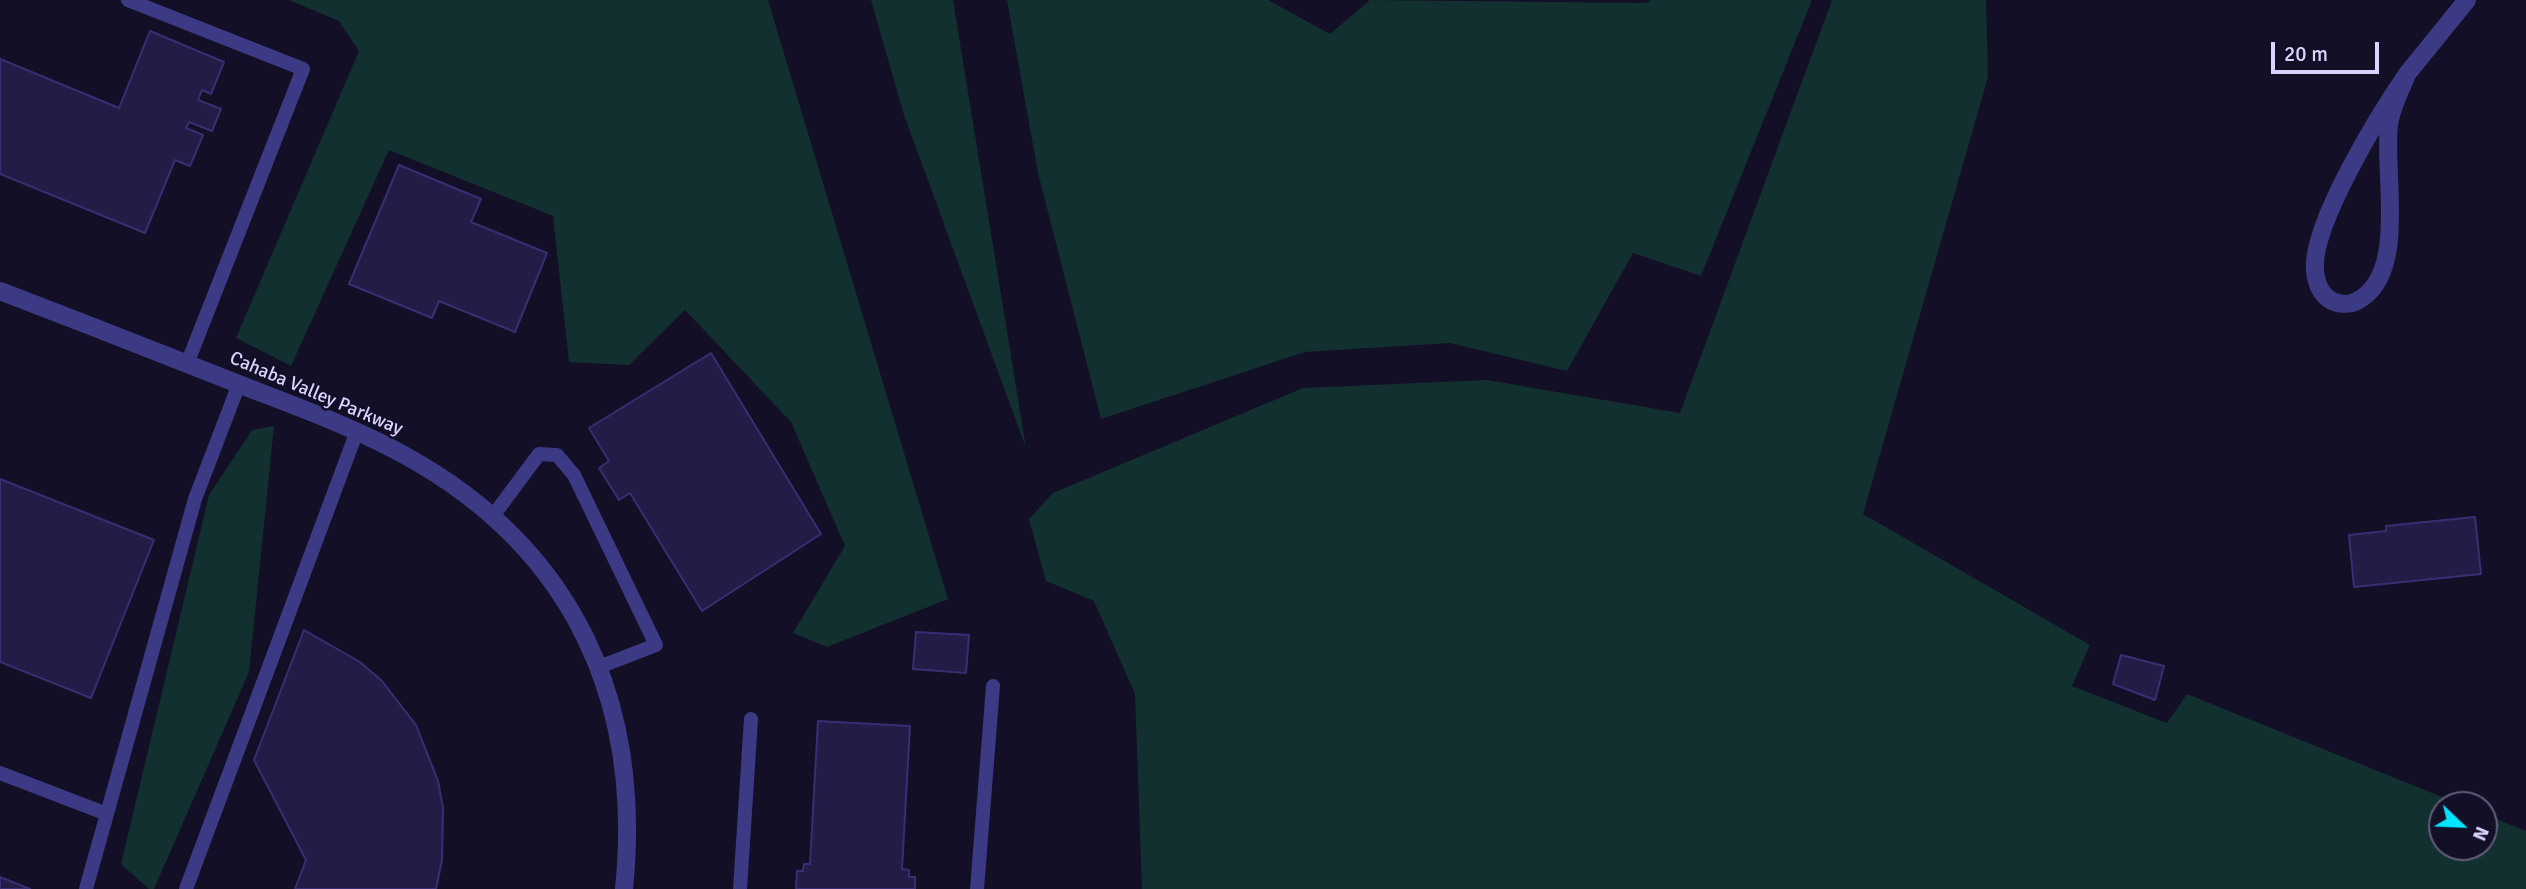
<!DOCTYPE html>
<html>
<head>
<meta charset="utf-8">
<style>
  body { margin:0 }
  #map { position:relative; width:2526px; height:889px; overflow:hidden; background:#130f26; font-family:Signika,sans-serif }
  canvas { display:block }
  .north { position:absolute; left:2428px; top:791px; width:70px; height:70px; box-sizing:border-box; background:#130f26; border:2px solid #625e7d; border-radius:50%; rotate:113deg; font-size:19px; font-weight:700; line-height:28px; text-align:center; color:#d9d4ff }
  .north::after { content:''; display:block; margin:auto; width:24px; height:32px; background:#00e5ff; clip-path:polygon(50% 0,100% 100%,50% 72%,0 100%) }
  .scale { position:absolute; left:2271px; top:42px; width:108px; height:32px; box-sizing:border-box; border:4px solid #d9d4ff; border-top:0; padding-left:9px; font-size:21px; line-height:24px; white-space:nowrap; color:#d9d4ff; -webkit-text-stroke:5px #130f26; paint-order:stroke }
</style>
</head>
<body>
<div id="map">
<canvas width="2526" height="889"></canvas>
<div class="north">N</div>
<div class="scale">20 m</div>
</div>
<script>
const c = document.querySelector('canvas').getContext('2d');
c.lineJoin = 'round';
function fill(path, color) {
  c.fillStyle = color;
  c.fill(path, 'evenodd');
}
function strokePath(path, color, width, dash) {
  c.strokeStyle = color;
  c.lineWidth = width;
  c.lineCap = dash ? 'butt' : 'round';
  c.setLineDash(dash || []);
  c.stroke(path);
}
function drawText(font, color, halo, rows, align = 'center') {
  c.font = font + ' Signika,sans-serif';
  c.lineWidth = 5;
  c.setLineDash([]);
  c.textBaseline = 'middle';
  c.strokeStyle = halo;
  c.fillStyle = color;
  for (const [text, x, y, turn = 0] of rows) {
    c.save();
    c.translate(x, y);
    c.rotate((+turn || 0) * Math.PI / 180);
    c.textAlign = isNaN(turn) ? turn : align;
    if (halo) c.strokeText(text, 0, 0);
    c.fillText(text, 0, 0);
    c.restore();
  }
}
fill(new Path2D(`
  M289 0H768L948 599 827 647 793 633 845 546 791 422 685 310 629 365 569 362 553 216 389 150 291 366 236 338 359 51 339 21Z
  M871 0H953L1026 448 904 115Z
  M1007 0H1268L1330 34 1370 0 1646 3 1651 0H1812L1701 276 1633 253 1567 371 1450 343 1305 352 1101 419 1038 173Z
  M1832 0H1986L1988 77 1863 514 2090 645 2072 686 2167 723 2187 694 2462 805H2442V847H2484V814L2526 831V889H1142L1135 694 1094 601 1046 581 1029 519 1053 493 1303 388 1487 380 1680 413Z
  M274 426 249 672 154 889H149L121 864 209 495 252 430Z`), '#12302f');
const building = new Path2D(`
  M150 31 224 62 211 94 202 90 198 100 221 109 212 131 189 122 186 128 203 135 190 166 175 160 145 233 0 174V59L119 108Z
  M399 165 481 199 471 222 547 253 515 332 439 301 432 318 349 284Z
  M711 353 821 534 702 611 630 493 619 500 599 468 609 461 589 428Z
  M0 479 154 540 91 698 0 662Z
  M2475 517 2481 574 2354 587 2349 535 2386 531V526Z
  M304 630 360 662 382 681 416 725 438 781 443 808 442 860 436 889H295L306 860 254 760Z
  M916 632 969 635 966 673 913 669Z
  M2121 655 2164 666 2155 700 2113 684Z
  M818 721 910 726 902 869 909 870V877H915V889H796L797 871H803L804 864H810Z
  M0 877 30 889H0Z`);
fill(building, '#241b47');
strokePath(building, '#3b2d73', 2);
strokePath(new Path2D(`
  M128 0 303 69 187 364
  M493 516 539 454 557 455 574 475 656 645 599 667
  M0 773 107 814
  M86 889 195 499 239 384
  M186 889 357 431
  M740 889 751 719
  M977 889 993 686`), '#3d3a85', 14);
strokePath(new Path2D(`
  M2407 74C2401 90 2391 108 2389 125 2383 171 2407 268 2362 298 2354 304 2343 306 2332 301 2321 295 2316 283 2315 270 2311 225 2380 113 2407 74Z
  M2407 74 2467 0
  M0 291C79 321 157 352 236 383 294 406 352 426 406 456 574 549 643 702 624 889`), '#3d3a85', 18);
drawText('19px', '#d9d4ff', '#130f26', [
  ["Cahaba Valley Parkway",316,394,23]
]);
</script>
</body>
</html>
